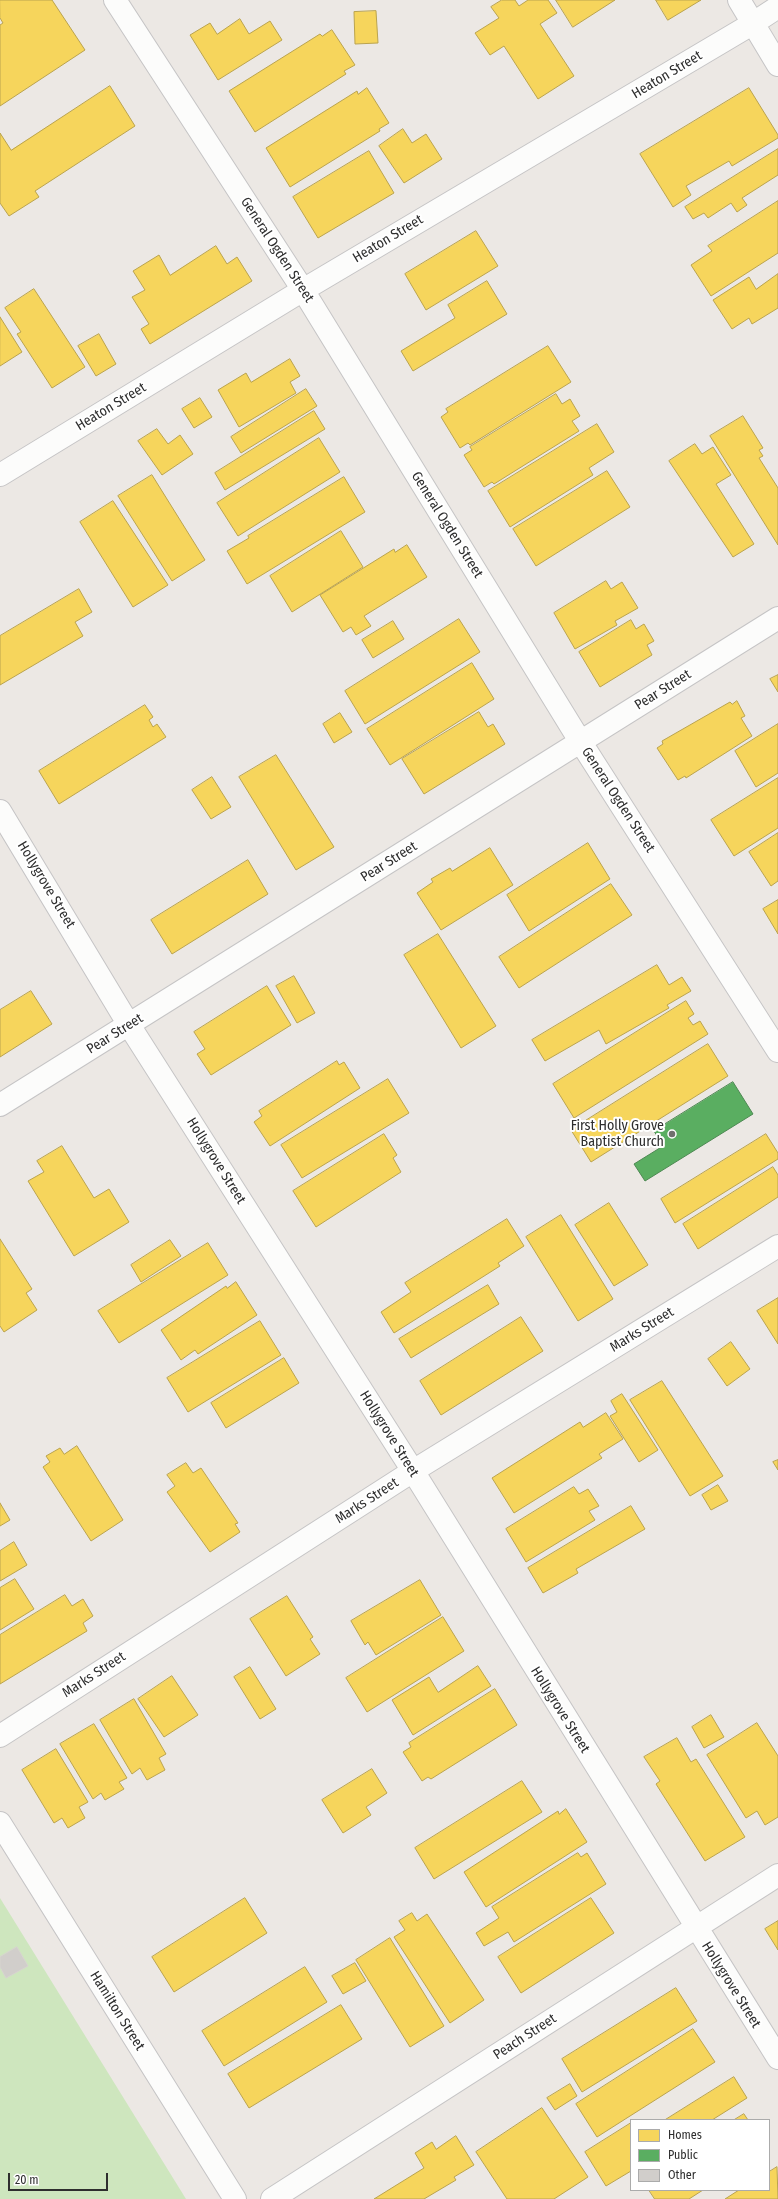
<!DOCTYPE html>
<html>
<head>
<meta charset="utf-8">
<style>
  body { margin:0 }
  #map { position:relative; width:778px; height:2199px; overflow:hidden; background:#ece8e4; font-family:"Fira Sans Condensed",sans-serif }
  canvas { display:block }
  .legend { position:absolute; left:630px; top:2119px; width:140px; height:72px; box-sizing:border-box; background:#fff; border:1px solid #ababab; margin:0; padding:5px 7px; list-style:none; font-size:12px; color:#2e2e2e }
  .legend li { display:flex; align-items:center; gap:8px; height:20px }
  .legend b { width:20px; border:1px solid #ababab }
  .scale { position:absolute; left:8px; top:2173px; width:100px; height:18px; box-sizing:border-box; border:2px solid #2e2e2e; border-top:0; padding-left:5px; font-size:12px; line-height:14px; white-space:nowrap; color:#2e2e2e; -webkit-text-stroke:3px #fff; paint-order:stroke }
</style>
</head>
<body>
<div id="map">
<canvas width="778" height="2199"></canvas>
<ul class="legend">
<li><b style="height:11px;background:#f6d55c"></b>Homes</li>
<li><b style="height:11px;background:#5aae61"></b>Public</li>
<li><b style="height:11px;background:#d1cecb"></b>Other</li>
</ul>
<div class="scale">20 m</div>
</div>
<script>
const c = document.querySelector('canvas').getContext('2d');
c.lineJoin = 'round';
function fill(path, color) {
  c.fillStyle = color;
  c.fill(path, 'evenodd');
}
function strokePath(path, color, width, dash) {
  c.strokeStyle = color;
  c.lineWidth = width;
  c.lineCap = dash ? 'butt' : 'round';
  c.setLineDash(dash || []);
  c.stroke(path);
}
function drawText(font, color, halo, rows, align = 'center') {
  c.font = font + ' "Fira Sans Condensed",sans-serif';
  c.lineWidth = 4;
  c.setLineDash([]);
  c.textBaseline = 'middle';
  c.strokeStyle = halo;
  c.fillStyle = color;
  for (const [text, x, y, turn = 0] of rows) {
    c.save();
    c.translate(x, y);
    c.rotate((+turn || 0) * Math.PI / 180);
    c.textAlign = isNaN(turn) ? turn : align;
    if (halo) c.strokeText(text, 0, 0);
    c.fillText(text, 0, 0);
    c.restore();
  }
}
fill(new Path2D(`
  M0 1898 186 2199H0Z`), '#cee6be');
const homes = new Path2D(`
  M0 0H52L85 50 0 106V25L3 23 0 18Z
  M502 0H515L519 6 528 0H548L557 13 540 24 574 76 538 99 504 46 490 55 475 33 499 18 491 7Z
  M556 0H615L573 27Z
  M656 0H701L668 20Z
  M376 11 378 43 355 44 354 12Z
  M240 19 249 34 270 21 282 40 218 80 190 35 210 23 217 34Z
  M332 30 355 65 344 71 346 74 255 132 229 91 320 34 322 36Z
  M110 86 135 126 35 191 39 197 9 216 0 203V133L11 150Z
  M367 88 389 123 379 129 380 131 290 187 266 148 357 91 358 94Z
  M749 88 778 135V138L732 166 729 161 686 186 691 195 673 207 640 154Z
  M403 129 412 143 426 134 442 159 404 183 379 146Z
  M778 149V175L742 198 747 205 737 212 731 203 708 218 704 213 693 219 685 207Z
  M369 151 394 193 318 238 293 197Z
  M778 201V253L711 296 691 265 712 251 708 246Z
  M476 231 498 266 426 310 405 274Z
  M216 246 227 264 237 257 252 281 150 344 141 329 149 324 132 297 145 290 133 271 159 255 170 275Z
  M778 274V308L752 324 749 318 732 329 713 300 749 277 756 289Z
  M487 281 507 314 413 371 401 351 455 318 448 305Z
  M34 289 85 367 52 388 17 334 21 332 5 308Z
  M0 317 22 352 0 366Z
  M99 334 116 364 96 376 78 346Z
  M548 346 571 382 470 445 468 443 460 448 441 417 448 412 446 409Z
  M290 359 300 376 290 382 296 393 239 427 218 390 246 373 251 382Z
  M306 389 317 406 241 453 231 437Z
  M556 394 562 404 570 399 580 416 572 421 579 431 494 484 492 482 484 487 464 455 472 450 470 447Z
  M200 398 212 417 194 428 182 409Z
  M314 411 325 429 225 490 215 473Z
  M743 416 763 448 759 450 763 456 759 458 778 488V545L710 436Z
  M597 424 614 452 589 468 593 475 510 527 488 491Z
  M157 429 168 444 180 435 193 454 162 475 138 441Z
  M319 438 340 472 238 536 217 503Z
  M695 444 702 454 713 447 731 475 716 484 754 544 733 557 669 461Z
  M607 471 630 507 536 566 513 529Z
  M152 475 205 560 172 581 118 496Z
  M344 477 365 512 247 584 227 551 249 538 248 536Z
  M113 501 168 585 133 607 80 522Z
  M341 531 363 567 292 612 270 576Z
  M407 545 427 577 364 616 371 626 356 635 351 627 343 632 320 595 394 549 395 552Z
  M606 581 611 589 622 582 638 608 615 621 617 625 575 649 554 613Z
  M79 589 92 612 75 622 83 636 0 685V636Z
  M459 619 480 652 365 724 345 691Z
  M631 620 636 629 644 624 654 641 647 645 652 655 600 687 579 652Z
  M393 621 404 639 373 658 362 640Z
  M472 663 494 699 390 765 367 729Z
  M778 675V692L770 679Z
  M737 701 745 716 741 718 752 736 686 778 685 776 678 780 657 748 663 744 662 741 730 702 732 704Z
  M145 705 153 717 149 720 153 727 157 724 166 737 59 804 39 771Z
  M479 712 488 727 493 724 505 744 424 794 402 759Z
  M340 713 352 732 334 743 323 724Z
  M778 724V773L756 787 735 751Z
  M276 755 334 847 296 870 239 777Z
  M212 777 231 807 211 819 192 790Z
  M778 778V828L734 856 711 820Z
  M778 833V881L771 886 749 852Z
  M588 843 610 879 529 931 507 895Z
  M490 848 513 885 441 930 417 893 433 882 431 879 450 868 452 871Z
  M248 860 268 894 172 954 151 920Z
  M611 884 632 915 519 988 499 957Z
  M778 900V934L763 909Z
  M438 934 496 1026 461 1048 404 955Z
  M657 965 669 985 682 977 691 991 667 1005 669 1008 606 1044 599 1030 545 1061 532 1040Z
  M294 976 315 1013 297 1023 276 986Z
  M267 986 291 1025 211 1075 197 1054 205 1049 194 1032Z
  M31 991 52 1024 0 1057V1010Z
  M686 1001 694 1014 688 1018 693 1025 700 1021 708 1034 574 1118 553 1084Z
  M708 1044 728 1076 591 1162 571 1130Z
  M337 1061 339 1065 344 1062 360 1088 270 1146 254 1122 262 1116 259 1111Z
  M388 1079 409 1113 302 1178 281 1145Z
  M384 1134 397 1155 393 1158 401 1172 316 1227 293 1191Z
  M766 1134 778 1153V1159L675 1223 661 1199Z
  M62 1146 94 1198 109 1189 129 1222 74 1256 28 1181 44 1172 37 1161Z
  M773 1167 778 1175V1197L698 1249 683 1224Z
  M609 1203 648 1265 614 1286 575 1225Z
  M561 1215 613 1299 578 1321 526 1237Z
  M507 1219 524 1246 498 1263 500 1266 394 1333 381 1312 411 1292 405 1283Z
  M0 1239 32 1289 26 1293 37 1310 4 1332 0 1326Z
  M170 1240 181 1256 141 1282 131 1265Z
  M208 1243 228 1275 119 1343 98 1311Z
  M236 1282 257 1315 198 1354 195 1350 181 1360 161 1330 226 1286 227 1288Z
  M488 1285 499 1304 411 1358 399 1339Z
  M778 1298V1344L757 1311Z
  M521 1317 543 1351 441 1415 420 1381Z
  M260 1321 281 1355 188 1412 167 1378Z
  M731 1342 750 1369 727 1386 708 1359Z
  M284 1358 299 1383 226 1428 211 1403Z
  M662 1381 723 1476 690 1496 630 1400Z
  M622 1394 658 1450 639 1462 610 1416 617 1412 611 1401Z
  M606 1413 623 1439 599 1454 602 1458 514 1513 492 1478 580 1422 583 1427Z
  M77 1446 123 1520 91 1541 43 1467 50 1462 46 1456 60 1448 64 1454Z
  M778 1460V1470L773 1462Z
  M186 1463 193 1473 201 1468 238 1523 235 1524 240 1532 210 1552 167 1492 175 1486 167 1475Z
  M718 1485 728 1501 711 1510 702 1495Z
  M574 1487 579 1494 588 1489 599 1506 589 1511 595 1520 526 1562 506 1529Z
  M0 1503 10 1520 0 1526Z
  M631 1506 645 1529 576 1569 578 1573 543 1593 528 1568Z
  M14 1542 27 1565 0 1581V1551Z
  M15 1579 34 1609 0 1630V1588Z
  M420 1580 441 1615 376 1655 368 1642 365 1645 351 1621Z
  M65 1595 72 1606 83 1599 93 1616 83 1623 87 1631 0 1684V1635Z
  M287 1596 313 1637 310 1639 320 1654 286 1676 250 1619Z
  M443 1617 464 1651 367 1712 346 1678Z
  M478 1666 491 1686 413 1735 392 1700 429 1677 438 1692Z
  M250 1667 276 1709 260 1719 234 1677Z
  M172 1676 198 1715 164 1737 138 1699Z
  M495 1689 517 1725 431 1779 428 1777 422 1781 403 1752 411 1747 409 1743Z
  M134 1699 166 1754 159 1758 165 1770 147 1780 140 1768 132 1774 100 1720Z
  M711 1715 724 1737 704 1748 692 1727Z
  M757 1723 778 1756V1817L765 1825 757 1811 746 1818 707 1755Z
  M94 1724 127 1778 119 1782 124 1789 105 1800 101 1793 93 1799 60 1744Z
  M677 1738 691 1762 696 1759 745 1837 705 1861 656 1784 660 1781 644 1757Z
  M56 1749 88 1802 79 1807 85 1818 68 1828 62 1818 54 1823 22 1770Z
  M372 1769 387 1793 366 1807 371 1815 343 1833 322 1800Z
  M522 1781 542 1812 434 1879 415 1848Z
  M566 1809 587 1842 486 1907 464 1872 558 1811 559 1814Z
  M578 1853 581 1857 587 1853 606 1884 514 1942 508 1932 484 1946 476 1933 499 1918 492 1907Z
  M245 1898 267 1933 174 1992 152 1957Z
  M591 1898 614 1933 521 1993 498 1957Z
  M412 1913 417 1921 427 1914 484 2000 450 2023 394 1937 405 1930 399 1921Z
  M778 1921V1950L765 1929Z
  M390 1938 444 2026 410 2047 356 1960Z
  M355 1963 366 1981 343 1994 332 1976Z
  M305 1967 327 2002 224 2066 202 2031Z
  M676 1988 697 2021 582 2092 562 2059Z
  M341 2005 362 2039 249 2108 228 2074Z
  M693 2029 715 2062 597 2137 576 2104Z
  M734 2077 747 2098 712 2120H665Z
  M570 2084 577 2096 555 2110 547 2098Z
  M542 2108 588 2177 554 2199H507L476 2152Z
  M744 2114 748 2120H734Z
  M631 2123V2171L606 2186 585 2152Z
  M456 2136 474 2165 454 2177 456 2180 424 2199H374L424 2168 415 2153 432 2142 436 2149Z
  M777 2167 778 2199H725L739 2190H769V2172Z
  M649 2190H703L689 2199H655Z`);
fill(homes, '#f6d55c');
strokePath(homes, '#baa34e', 1);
const public = new Path2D(`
  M733 1082 753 1114 645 1181 634 1164 663 1146 654 1131Z`);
fill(public, '#5aae61');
strokePath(public, '#4d8852', 1);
const building = new Path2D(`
  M17 1947 28 1966 6 1978 0 1967V1957Z`);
fill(building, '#d1cecb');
strokePath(building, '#d7d4d0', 1);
const minor = new Path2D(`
  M115 0 303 290 580 741 778 1051
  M739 0 778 65
  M0 475 303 290 752 24 778 7
  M0 811 129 1025 413 1471 778 2058
  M0 1105 778 618
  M0 1736 413 1471 778 1246
  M0 1823 235 2199
  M272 2199 778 1875`);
strokePath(minor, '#c5c4c5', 24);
strokePath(minor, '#fcfcfb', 22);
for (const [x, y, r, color] of [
  [672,1134,4,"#706f6e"]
]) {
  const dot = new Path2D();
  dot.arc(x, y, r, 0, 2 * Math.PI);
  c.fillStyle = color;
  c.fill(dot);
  strokePath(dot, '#fff', 1.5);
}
drawText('14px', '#2e2e2e', '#fff', [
  ["Heaton Street",667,75,-31],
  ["Heaton Street",388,239,-31],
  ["General Ogden Street",277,250,57],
  ["Heaton Street",111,407,-31],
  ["General Ogden Street",447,525,58],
  ["Pear Street",663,690,-32],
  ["General Ogden Street",618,800,57],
  ["Pear Street",389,862,-32],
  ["Hollygrove Street",46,885,59],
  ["Pear Street",115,1034,-32],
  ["Hollygrove Street",216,1161,58],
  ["Marks Street",642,1330,-32],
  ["Hollygrove Street",389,1434,58],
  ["Marks Street",367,1501,-33],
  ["Marks Street",94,1675,-33],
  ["Hollygrove Street",560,1710,58],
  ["Hollygrove Street",731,1985,58],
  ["Hamilton Street",117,2011,58],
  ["Peach Street",525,2037,-33]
]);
drawText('14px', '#2e2e2e', '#fff', [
  ["First Holly Grove",664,1126],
  ["Baptist Church",664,1142]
], 'right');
</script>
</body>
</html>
